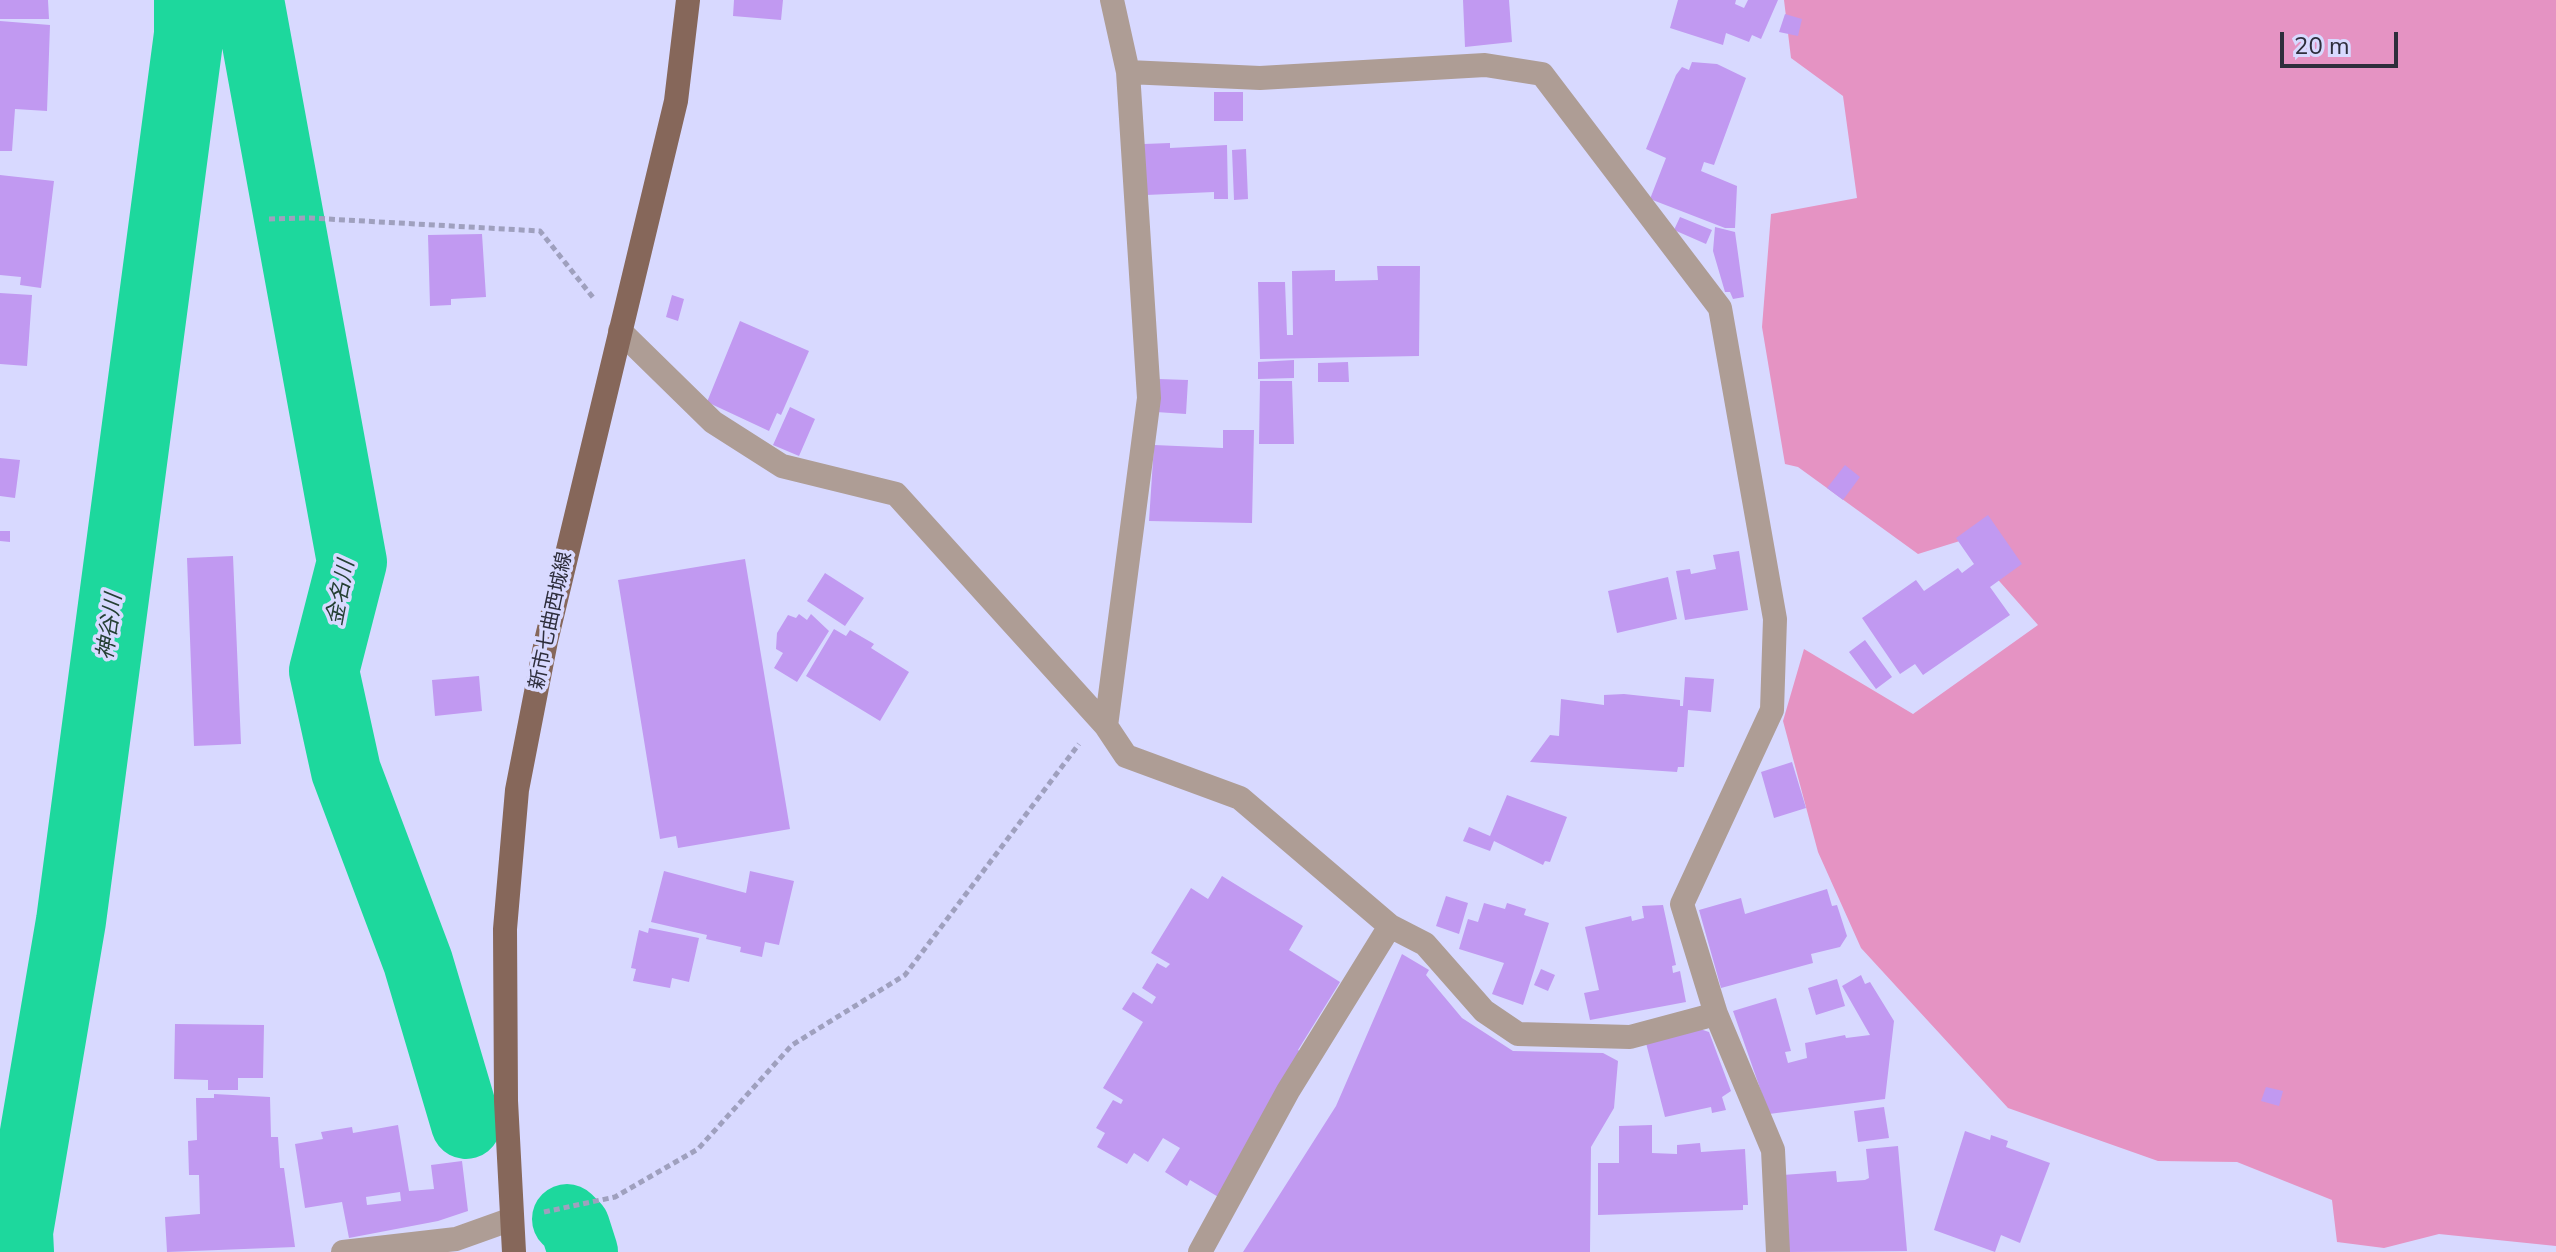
<!DOCTYPE html>
<html>
<head>
<meta charset="utf-8">
<style>
  body { margin:0 }
  #map { position:relative; width:2556px; height:1252px; overflow:hidden; background:#d8d9ff; font-family:"Nunito Sans",sans-serif }
  canvas { display:block }
  .scale { position:absolute; left:2280px; top:32px; width:118px; height:36px; box-sizing:border-box; border:4px solid #2e2e3c; border-top:0; padding-left:10px; font-size:24px; line-height:28px; white-space:nowrap; color:#2e2e3c; -webkit-text-stroke:6px #d8d9ff; paint-order:stroke }
</style>
</head>
<body>
<div id="map">
<canvas width="2556" height="1252"></canvas>
<div class="scale">20 m</div>
</div>
<script>
const c = document.querySelector('canvas').getContext('2d');
c.lineJoin = 'round';
function fill(path, color) {
  c.fillStyle = color;
  c.fill(path, 'evenodd');
}
function strokePath(path, color, width, dash) {
  c.strokeStyle = color;
  c.lineWidth = width;
  c.lineCap = dash ? 'butt' : 'round';
  c.setLineDash(dash || []);
  c.stroke(path);
}
function drawText(font, color, halo, rows, align = 'center') {
  c.font = font + ' "Nunito Sans","Noto Sans JP",sans-serif';
  c.lineWidth = 7;
  c.setLineDash([]);
  c.textBaseline = 'middle';
  c.strokeStyle = halo;
  c.fillStyle = color;
  for (const [text, x, y, turn = 0] of rows) {
    c.save();
    c.translate(x, y);
    c.rotate((+turn || 0) * Math.PI / 180);
    c.textAlign = isNaN(turn) ? turn : align;
    if (halo) c.strokeText(text, 0, 0);
    c.fillText(text, 0, 0);
    c.restore();
  }
}
fill(new Path2D(`
  M1784 0H2556V1246L2439 1234 2384 1248 2337 1242 2332 1200 2237 1162 2158 1161 2008 1108 1861 948 1818 852 1783 721 1804 649 1913 714 2038 625 1963 540 1918 554 1798 467 1785 464 1762 327 1771 214 1857 198 1843 96 1791 58Z`), '#e593c3');
strokePath(new Path2D(`
  M0 1224 18 1232`), '#1dd89d', 12);
strokePath(new Path2D(`
  M249 0 352 562 324 671 346 771 418 962 466 1124
  M567 1219 575 1227 583 1252
  M19 1252 18 1232 71 921 189 34V0`), '#1dd89d', 70);
fill(new Path2D(`
  M0 0H48L49 19H0Z
  M734 0H783L781 20 733 16Z
  M1463 0H1509L1512 42 1465 47Z
  M1678 0H1736L1735 4 1744 8 1748 0H1778L1761 39 1752 35 1749 42 1726 33 1723 45 1670 28Z
  M1785 14 1802 19 1798 36 1779 32Z
  M0 21 50 25 47 111 15 109 12 151H0Z
  M1692 62 1717 64 1746 78 1714 165 1704 162 1701 171 1737 186 1735 228H1725L1650 199 1666 158 1646 149 1676 75 1682 67 1689 70Z
  M1214 92H1243V121H1214Z
  M1170 143V148L1227 145 1228 199H1214V192L1146 195 1144 144Z
  M1246 149 1248 199 1234 200 1232 150Z
  M0 175 54 181 41 288 20 285 21 277 0 275Z
  M1680 217 1712 230 1706 244 1674 230Z
  M1715 227 1735 232 1744 297 1733 299 1730 292H1725L1713 251Z
  M482 234 486 297 451 299V305L430 306 428 235Z
  M1377 266H1420L1419 356 1260 359 1258 282H1285L1287 335H1293L1292 271 1335 270V281L1378 280Z
  M0 293 32 295 27 366 0 364Z
  M672 295 684 299 678 321 666 317Z
  M740 321 809 351 781 415 777 413 769 431 707 402Z
  M1294 360V378L1258 379V362Z
  M1348 362 1349 382H1318V363Z
  M1158 379 1188 380 1186 414 1156 412Z
  M1260 381H1292L1294 444H1259Z
  M790 407 815 419 799 456 773 445Z
  M1223 430H1254L1252 523 1149 521 1154 445 1223 448Z
  M0 458 20 460 15 498 0 496Z
  M1845 465 1860 477 1843 500 1827 488Z
  M1988 515 2022 564 1990 587 2010 615 1923 675 1915 664 1900 674 1862 618 1916 580 1924 591 1958 568 1962 573 1974 564 1956 538Z
  M0 531H10V542L0 541Z
  M1739 551 1748 610 1685 620 1676 571 1690 569 1691 574 1716 569 1713 555Z
  M233 556 241 744 194 746 187 558Z
  M745 559 790 829 678 848 676 836 660 839 618 580Z
  M825 573 864 598 845 626 807 601Z
  M1668 577 1677 619 1617 633 1608 591Z
  M799 614 807 620 811 614 829 631 797 682 774 668 783 653 776 649 777 633 788 615 796 618Z
  M834 629 846 636 850 630 874 644 871 648 909 672 880 721 806 676Z
  M1865 640 1892 677 1876 689 1849 652Z
  M479 676 482 711 435 716 432 680Z
  M1685 677 1714 679 1711 712 1688 710 1684 767H1678L1677 772 1530 762 1550 735 1559 736 1561 699 1604 705V695L1624 694 1680 700V706H1683Z
  M1792 762 1806 808 1774 818 1761 772Z
  M1507 795 1567 817 1550 862 1545 861 1543 865 1494 841 1490 851 1463 841 1469 827 1490 836Z
  M664 871 746 893 750 871 794 881 779 945 765 942 762 957 740 952 741 947 706 939 707 935 651 922Z
  M1222 876 1303 926 1289 950 1340 982 1298 1050 1307 1056 1220 1198 1190 1180 1187 1186 1165 1172 1180 1148 1163 1138 1148 1162 1134 1153 1127 1164 1097 1147 1105 1133 1096 1128 1113 1100 1121 1104 1123 1100 1103 1088 1143 1022 1122 1009 1133 992 1152 1004 1156 997 1142 988 1157 963 1166 968 1170 964 1151 953 1191 888 1208 899Z
  M1827 889 1832 906 1837 905 1847 936 1840 947 1811 954 1813 963 1721 988 1699 910 1741 898 1745 914Z
  M1446 896 1468 903 1459 934 1436 926Z
  M1484 903 1505 909 1507 903 1526 909 1524 915 1549 923 1523 1005 1492 994 1504 963 1459 949 1468 919 1478 922Z
  M1663 905 1676 965 1672 966 1673 973 1680 971 1686 1002 1590 1020 1584 993 1599 990 1585 927 1631 916 1632 921 1644 918 1642 906Z
  M649 928 699 938 689 982 672 978 670 988 633 981 636 969 631 968 639 930 648 933Z
  M1402 954 1429 970 1426 975 1462 1018 1513 1051 1603 1053 1618 1061 1614 1108 1591 1147 1590 1252H1243L1336 1106Z
  M1541 969 1555 975 1548 991 1534 985Z
  M1861 975 1865 984 1870 982 1894 1021 1885 1099 1769 1114 1733 1011 1776 998 1791 1051 1785 1052 1788 1063 1807 1058 1805 1043 1845 1035 1846 1038 1870 1035 1842 986Z
  M1837 979 1845 1006 1816 1015 1808 988Z
  M175 1024 264 1025 263 1078H238V1090H208V1080L174 1079Z
  M1700 1029 1709 1032 1731 1091 1722 1097 1726 1110 1712 1113 1711 1107 1665 1117 1646 1043Z
  M2266 1087 2283 1091 2279 1106 2261 1101Z
  M214 1094 270 1097 271 1137H278L280 1168H284L295 1247 167 1252 165 1217 200 1214 199 1175H189L188 1141 197 1140 196 1098H214Z
  M1884 1107 1889 1138 1858 1142 1854 1111Z
  M398 1125 409 1191 434 1189 431 1165 462 1161 468 1211 438 1221 349 1238 342 1202 305 1208 295 1144 323 1139 321 1132 352 1127 353 1133ZM400 1192 401 1201 367 1205 366 1197Z
  M1652 1125V1153L1677 1154V1145L1700 1143 1701 1152 1745 1149 1748 1205H1743V1210L1598 1215V1163H1619V1126Z
  M1965 1131 1990 1140 1991 1135 2008 1141 2006 1147 2050 1163 2020 1243 2001 1235 1995 1252 1934 1230Z
  M1898 1146 1907 1251 1789 1252 1783 1175 1836 1171 1837 1182 1865 1180 1869 1178 1866 1149Z`), '#c199f1');
strokePath(new Path2D(`
  M269 219 310 218 540 231 595 300
  M544 1212 615 1197 698 1149 792 1045 905 975 1079 744`), '#9fa0be', 5, [6, 4]);
strokePath(new Path2D(`
  M1128 72 1260 78 1485 65 1542 74 1720 308 1775 619 1772 710 1682 904 1716 1014 1773 1150 1778 1252
  M620 331 713 422 782 466 896 494 1106 726 1126 756 1240 798 1390 926 1425 944 1484 1011 1518 1034 1630 1037 1716 1014
  M1106 726 1149 398 1128 72 1112 0
  M343 1252 456 1239 512 1219
  M1200 1252 1288 1091 1390 926`), '#ae9d95', 24);
strokePath(new Path2D(`
  M514 1252 506 1101 505 929 517 790 546 641 676 101 688 0`), '#86675a', 24);
drawText('20px', '#2e2e3c', '#d8d9ff', [
  ["新市七曲西城線",552,621,-78]
]);
drawText('italic 22px', '#254034', '#d8d9ff', [
  ["金名川",342,593,-79],
  ["神谷川",111,627,-82]
]);
</script>
</body>
</html>
